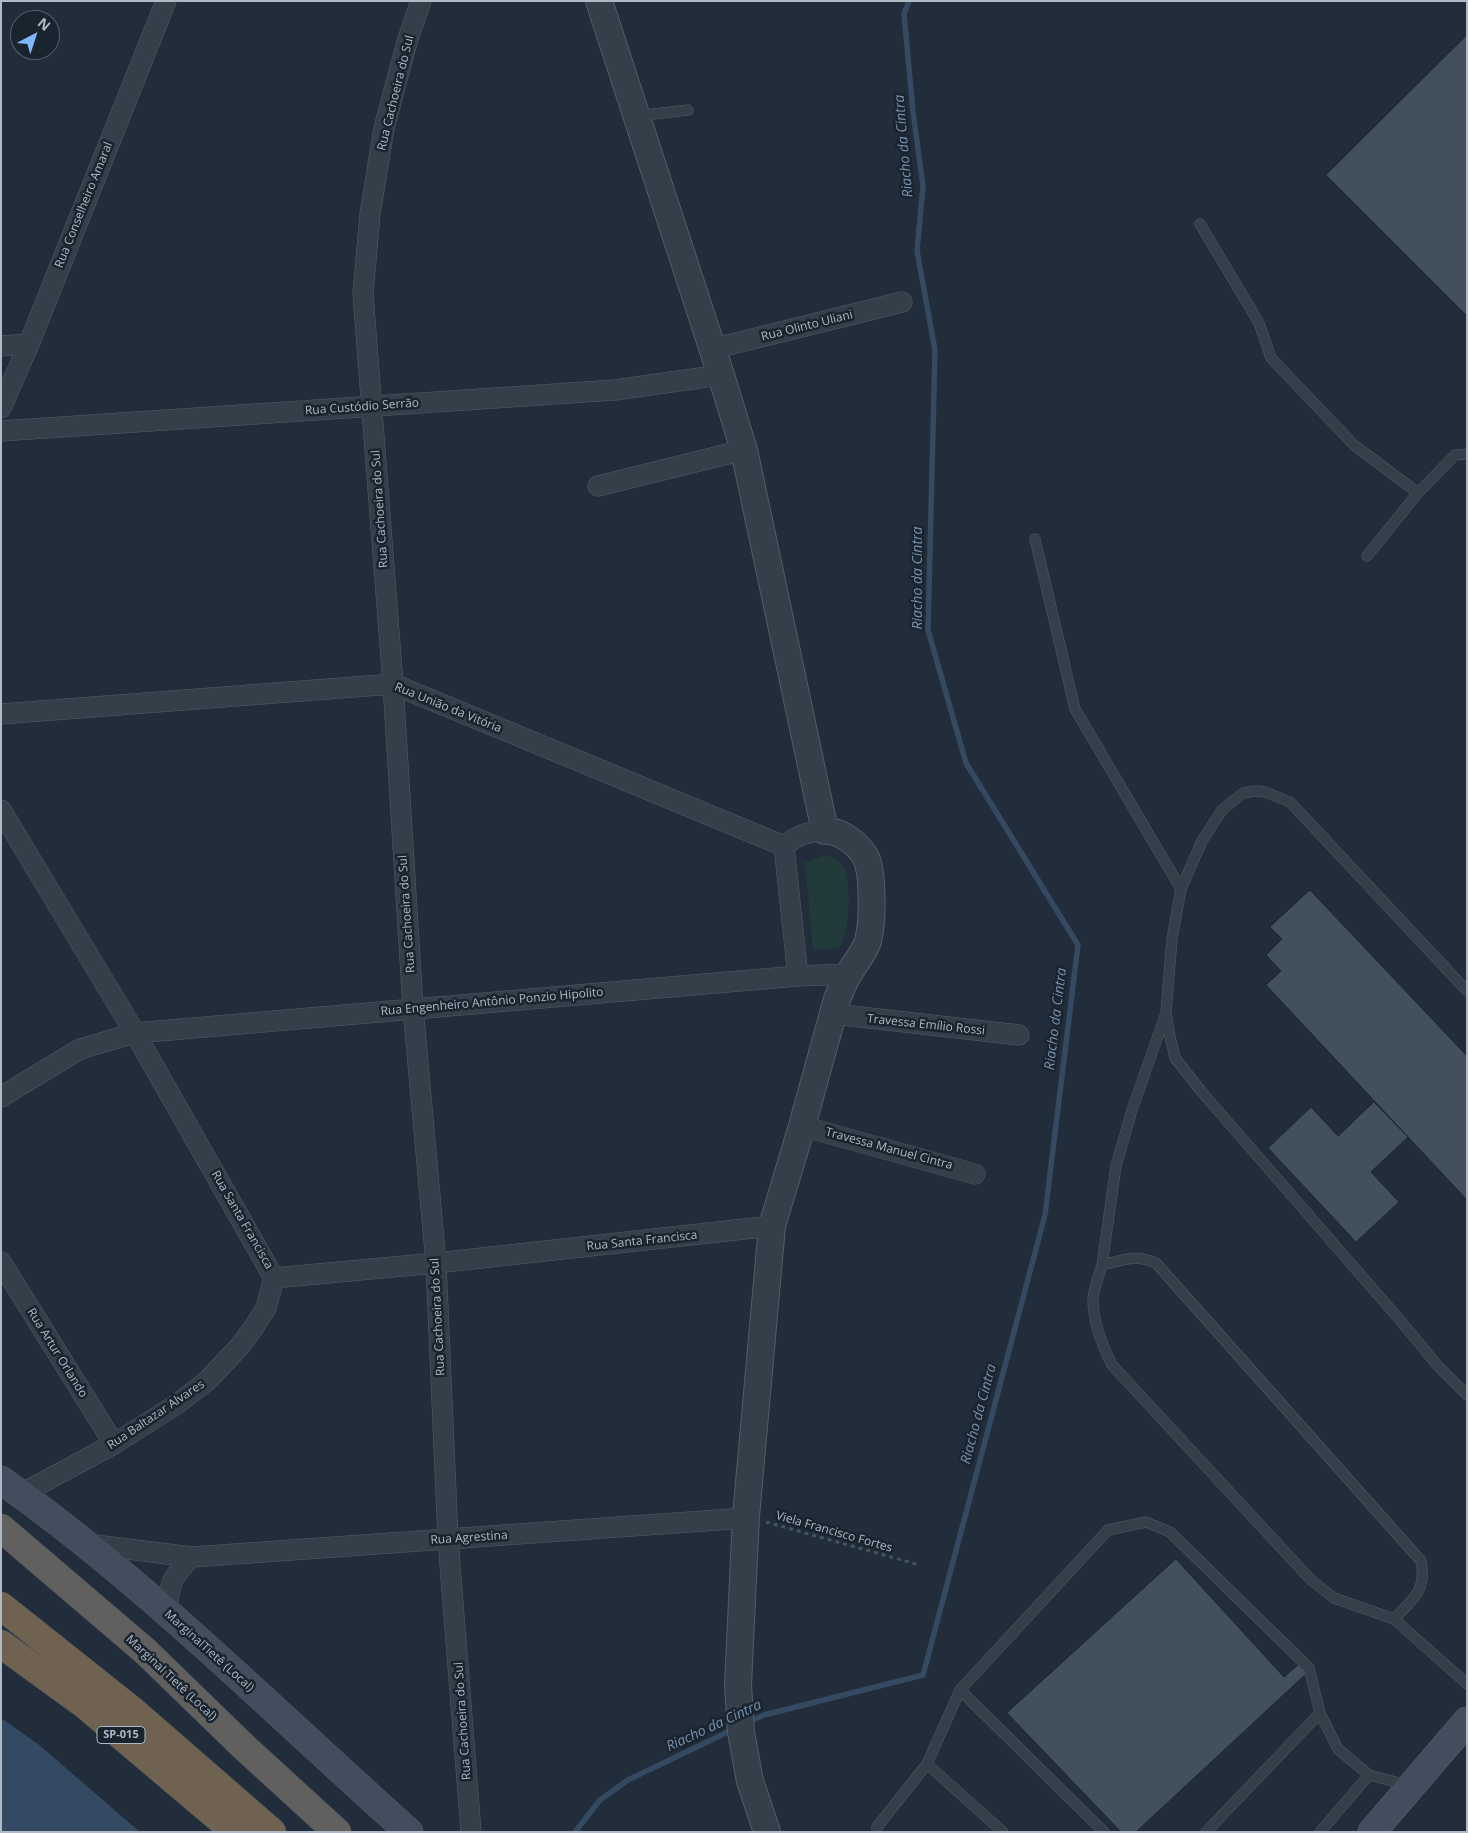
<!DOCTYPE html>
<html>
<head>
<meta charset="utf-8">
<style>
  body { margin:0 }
  #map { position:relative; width:1468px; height:1833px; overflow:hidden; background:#212d3a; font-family:"Open Sans",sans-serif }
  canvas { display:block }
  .frame { position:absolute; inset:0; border:2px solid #afbac6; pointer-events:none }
  .north { position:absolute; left:10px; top:10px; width:50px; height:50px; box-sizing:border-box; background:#1a242f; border:1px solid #56606b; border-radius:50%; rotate:40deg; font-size:14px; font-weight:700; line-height:20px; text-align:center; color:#afbac6 }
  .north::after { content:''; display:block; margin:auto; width:18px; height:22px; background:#80b7fa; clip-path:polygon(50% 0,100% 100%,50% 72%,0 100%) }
</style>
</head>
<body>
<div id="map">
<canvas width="1468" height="1833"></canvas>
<div class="frame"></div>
<div class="north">N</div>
</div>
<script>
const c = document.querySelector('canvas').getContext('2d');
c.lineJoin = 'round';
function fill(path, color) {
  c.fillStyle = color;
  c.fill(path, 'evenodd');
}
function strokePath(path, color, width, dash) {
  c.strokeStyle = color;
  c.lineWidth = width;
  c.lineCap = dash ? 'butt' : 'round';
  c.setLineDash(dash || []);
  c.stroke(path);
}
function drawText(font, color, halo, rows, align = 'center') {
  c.font = font + ' "Open Sans",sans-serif';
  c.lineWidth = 5;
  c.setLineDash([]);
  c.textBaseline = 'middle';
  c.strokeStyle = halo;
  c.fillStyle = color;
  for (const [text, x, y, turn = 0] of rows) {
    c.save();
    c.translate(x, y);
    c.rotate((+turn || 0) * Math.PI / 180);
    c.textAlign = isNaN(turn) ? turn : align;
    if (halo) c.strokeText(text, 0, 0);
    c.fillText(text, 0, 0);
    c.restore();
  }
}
fill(new Path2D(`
  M824 855C831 857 840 860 844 867 851 883 851 935 838 948L813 950 805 863Z`), '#233a3b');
fill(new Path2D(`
  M1 1718 38 1744 140 1832H1Z`), '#344a62');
strokePath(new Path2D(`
  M746 1723 764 1715 923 1675 1045 1215 1078 945 966 763 928 630 935 350 917 251 923 186 913 112 904 14 909 1
  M575 1832 600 1800 628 1780 734 1729`), '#344a62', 5.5);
const building = new Path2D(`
  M1467 35V316L1326 175Z
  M1310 890 1467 1056V1200L1266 985 1281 971 1266 955 1282 939 1270 927Z
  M1374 1102 1408 1137 1371 1172 1399 1202 1356 1242 1268 1148 1311 1107 1338 1136Z
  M1176 1559 1284 1677 1298 1665 1307 1673 1136 1832H1121L1007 1713Z`);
fill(building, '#42505e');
strokePath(building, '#1c2631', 1);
const service = new Path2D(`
  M637 116 688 110
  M1200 224 1259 323 1271 358 1354 445 1418 493 1455 455 1467 454
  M1035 539 1075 709 1181 889
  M1367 556 1418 493
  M1467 991 1290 802 1265 792 1256 791 1243 793 1222 810 1202 841 1181 889 1172 939 1166 1012 1169 1032 1175 1058 1201 1091 1399 1319 1438 1366 1467 1395
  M1102 1265 1116 1166 1132 1110 1165 1016
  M1394 1619C1413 1599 1427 1590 1421 1561L1156 1263C1133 1254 1124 1260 1102 1265 1099 1276 1093 1289 1093 1300 1093 1323 1102 1345 1112 1365L1311 1580 1334 1598 1394 1619 1467 1684
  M960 1690 1104 1832
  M927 1764 1003 1832
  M877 1832V1827L927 1764 960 1690 1108 1530 1146 1522 1170 1532 1309 1668 1320 1713 1338 1749 1369 1775 1408 1785
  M1206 1832 1320 1713
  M1320 1832 1369 1775`);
const minor = new Path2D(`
  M421 1 407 42 384 128 370 214 363 294 393 684 413 1008 436 1263 448 1539 471 1832
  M1 346 29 344
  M712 349 902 302
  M1 408 29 344 166 1
  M1 431 615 390 721 375
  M598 486 744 450
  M1 714 393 684 784 846
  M1 810 135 1033 274 1278
  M798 976 784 846C795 836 810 831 825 831
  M834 1014 1019 1035
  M1 1097 80 1049 135 1033 798 976 849 974
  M802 1126 975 1174
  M1 1262 114 1444
  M274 1278 436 1263 772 1226
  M21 1494 114 1444 177 1404 207 1381 240 1346 254 1327 266 1308 274 1278
  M87 1544 192 1557 746 1518
  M167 1613C169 1585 171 1577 192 1557`);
const tertiary = new Path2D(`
  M599 1 721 375 744 450 825 831C841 830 860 845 867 860 873 877 873 923 868 941 863 956 851 967 845 981 842 986 840 993 837 999L802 1126 772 1226 746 1516 738 1685 741 1732 750 1781 767 1832`);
const secondary = new Path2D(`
  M1 1480C147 1583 275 1713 409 1832
  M1372 1832 1467 1721`);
const trunk = new Path2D(`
  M1 1528 145 1651 244 1747 337 1832`);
const motorway = new Path2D(`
  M1 1606 133 1711 272 1832
  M1 1644 85 1705 235 1832`);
strokePath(service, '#525d68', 11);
strokePath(minor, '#525d68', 21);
strokePath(tertiary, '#525d68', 28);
strokePath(secondary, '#525d68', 29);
strokePath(trunk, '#3f4a55', 29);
strokePath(motorway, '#3f4a55', 29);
strokePath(new Path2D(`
  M766 1522 916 1564`), '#405758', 3, [4, 4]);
strokePath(service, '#343f4a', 10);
strokePath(minor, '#343f4a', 20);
strokePath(tertiary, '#343f4a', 26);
strokePath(secondary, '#424e5d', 28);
strokePath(trunk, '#61605e', 28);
strokePath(motorway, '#706251', 28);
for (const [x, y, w] of [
  [121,1735,48]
]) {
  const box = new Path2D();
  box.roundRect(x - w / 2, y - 8.5, w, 17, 4);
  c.fillStyle = '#1a242f';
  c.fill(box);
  strokePath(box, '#afbac6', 1);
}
drawText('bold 11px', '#afbac6', null, [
  ["SP-015",121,1735]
]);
drawText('12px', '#afbac6', '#1a242f', [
  ["Rua Cachoeira do Sul",396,93,-76],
  ["Rua Conselheiro Amaral",84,205,-68],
  ["Rua Olinto Uliani",807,326,-14],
  ["Rua Custódio Serrão",362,407,-4],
  ["Rua Cachoeira do Sul",380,509,-94],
  ["Rua União da Vitória",448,708,22],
  ["Rua Cachoeira do Sul",407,914,-94],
  ["Rua Engenheiro Antônio Ponzio Hipolito",492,1002,-5],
  ["Travessa Emílio Rossi",926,1025,6],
  ["Travessa Manuel Cintra",889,1149,15],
  ["Rua Santa Francisca",242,1220,60],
  ["Rua Santa Francisca",642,1241,-6],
  ["Rua Cachoeira do Sul",438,1317,-93],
  ["Rua Artur Orlando",57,1353,58],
  ["Rua Baltazar Alvares",156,1415,-34],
  ["Viela Francisco Fortes",834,1532,16],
  ["Rua Agrestina",469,1538,-4],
  ["MarginalTietê (Local)",209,1651,42],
  ["Marginal Tietê (Local)",171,1678,43],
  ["Rua Cachoeira do Sul",463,1721,-94]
]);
drawText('italic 14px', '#7692b0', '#1a242f', [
  ["Riacho da Cintra",904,146,-95],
  ["Riacho da Cintra",918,578,-90],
  ["Riacho da Cintra",1056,1019,-83],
  ["Riacho da Cintra",979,1414,-75],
  ["Riacho da Cintra",714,1726,-25]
]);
</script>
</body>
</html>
